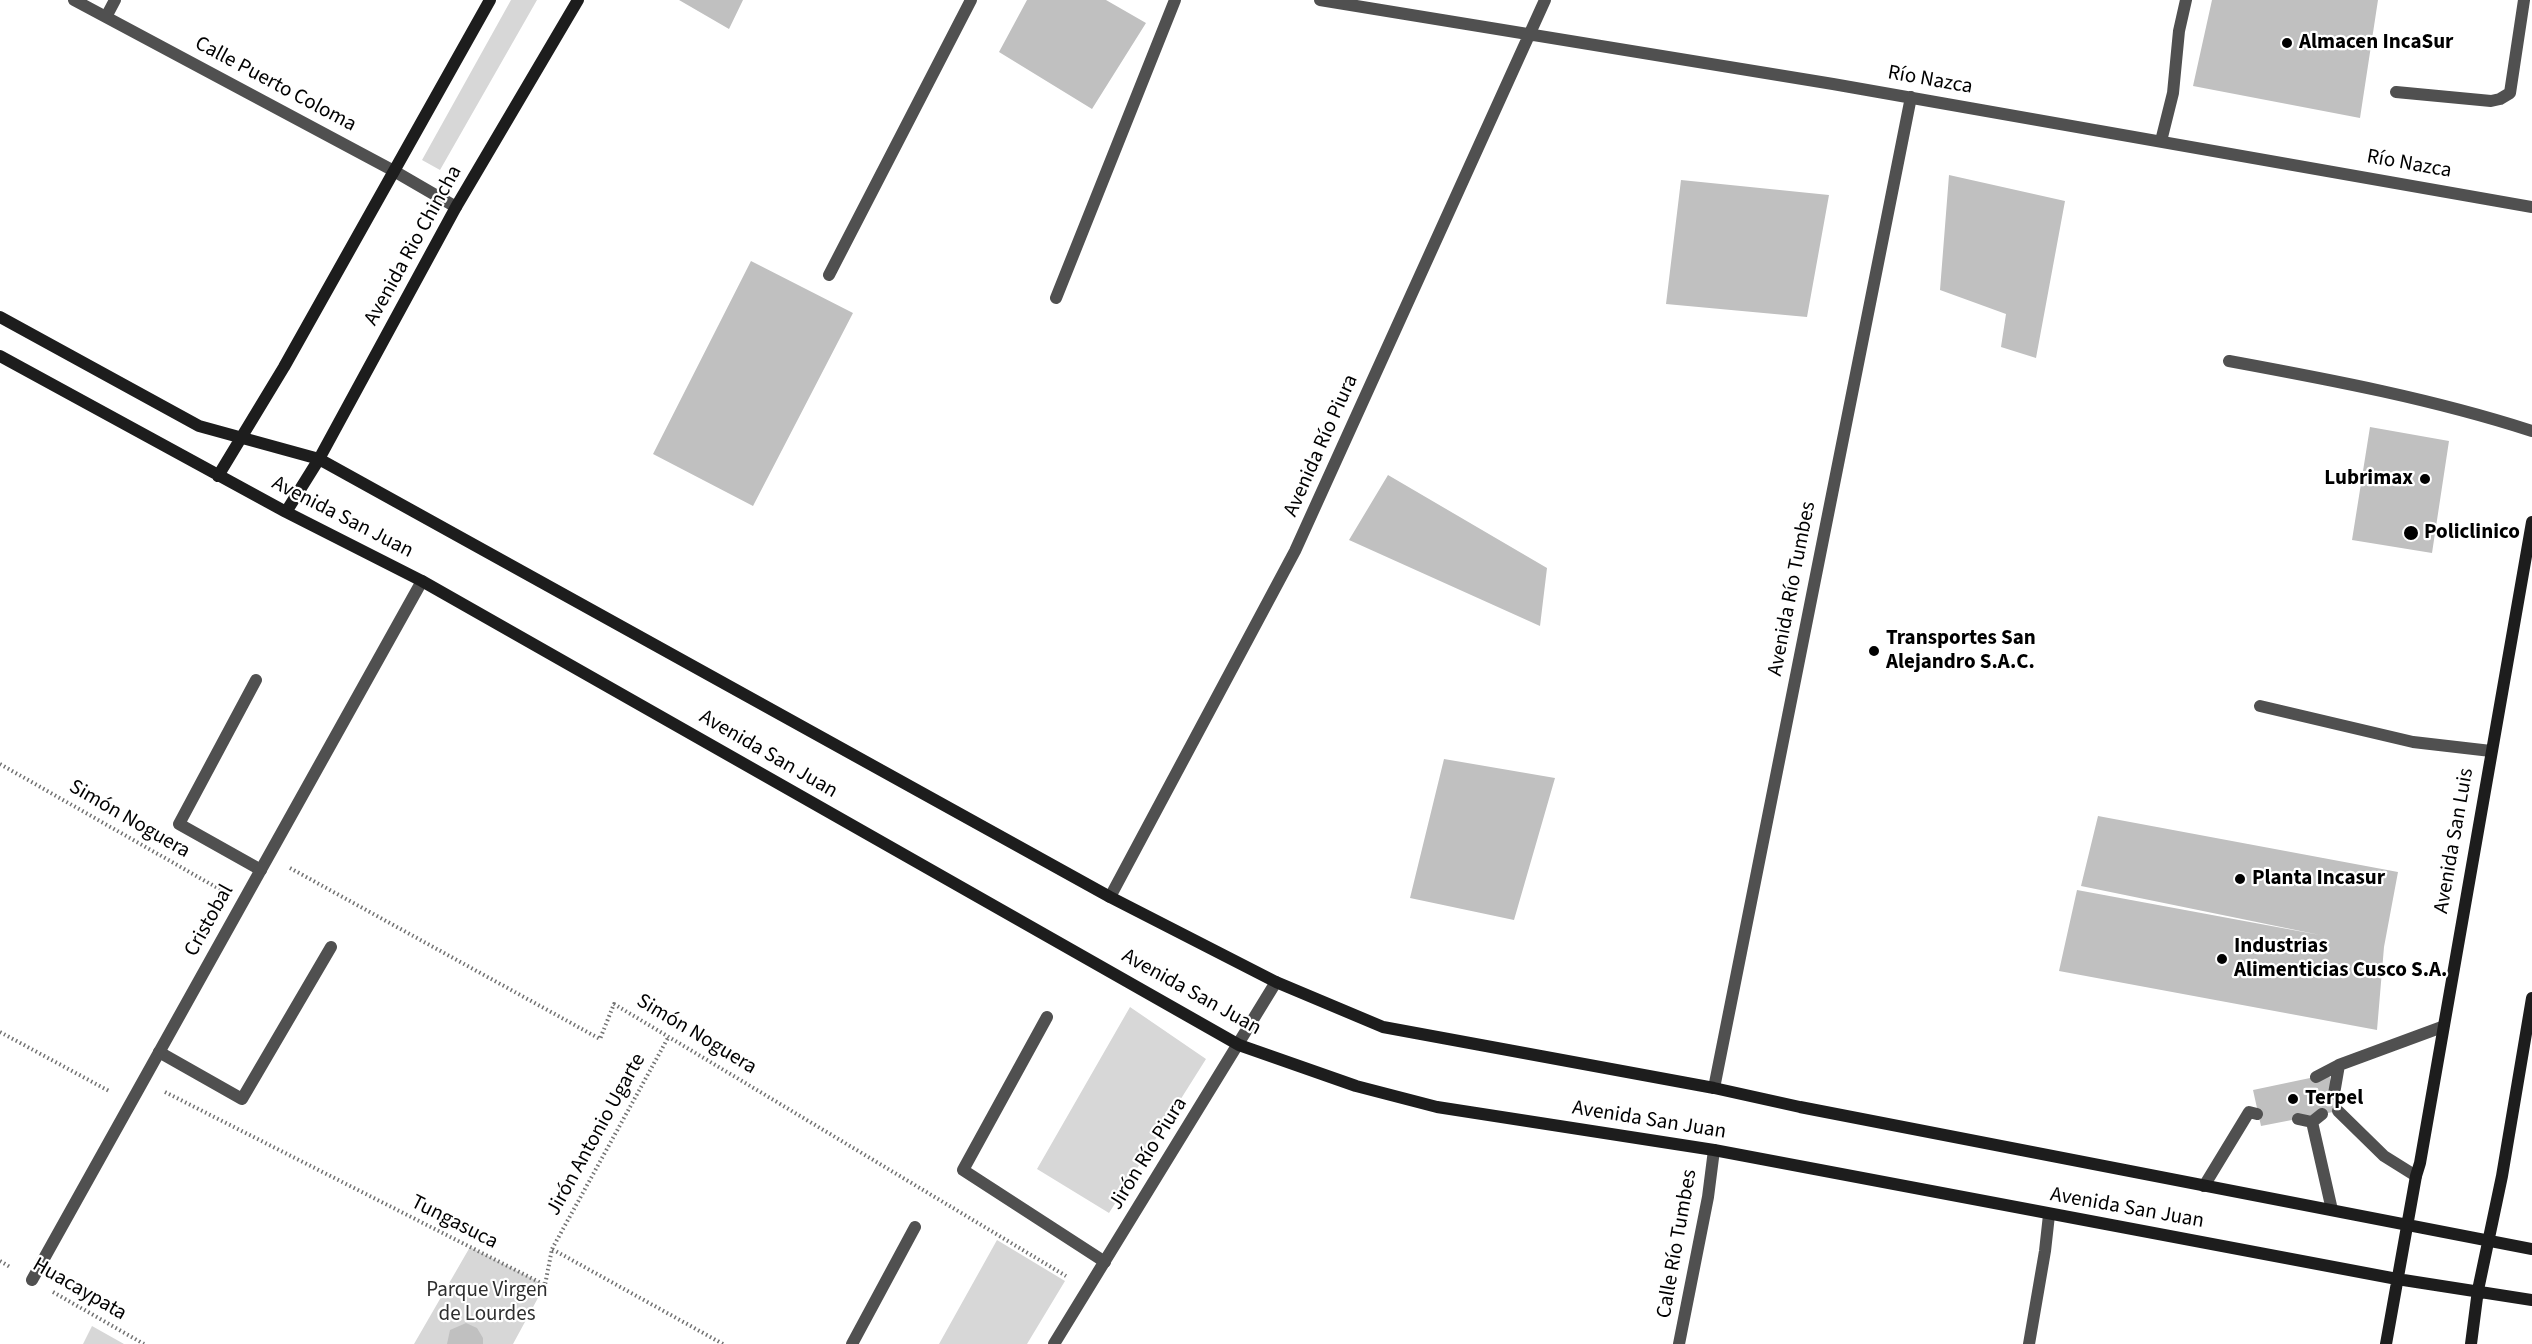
<!DOCTYPE html>
<html>
<head>
<meta charset="utf-8">
<style>
  body { margin:0 }
  canvas { display:block; background:#fff }
</style>
</head>
<body>
<canvas width="2532" height="1344"></canvas>
<script>
const c = document.querySelector('canvas').getContext('2d');
c.lineJoin = 'round';
function fill(path, color) {
  c.fillStyle = color;
  c.fill(path, 'evenodd');
}
function strokePath(path, color, width, dash) {
  c.strokeStyle = color;
  c.lineWidth = width;
  c.lineCap = dash ? 'butt' : 'round';
  c.setLineDash(dash || []);
  c.stroke(path);
}
function drawText(font, color, halo, rows, align = 'center') {
  c.font = font + ' "Source Sans 3",sans-serif';
  c.lineWidth = 4.5;
  c.setLineDash([]);
  c.textBaseline = 'middle';
  c.strokeStyle = halo;
  c.fillStyle = color;
  for (const [text, x, y, turn = 0] of rows) {
    c.save();
    c.translate(x, y);
    c.rotate((+turn || 0) * Math.PI / 180);
    c.textAlign = isNaN(turn) ? turn : align;
    if (halo) c.strokeText(text, 0, 0);
    c.fillText(text, 0, 0);
    c.restore();
  }
}
fill(new Path2D(`
  M511 0H537L440 170 422 160Z
  M1130 1007 1206 1059 1109 1213 1037 1169Z
  M997 1240 1065 1281 1027 1344H939Z
  M470 1247 545 1285 513 1344H414Z
  M92 1326 124 1344H83Z`), '#d7d7d7');
fill(new Path2D(`
  M679 0H743L729 29Z
  M1027 0H1106L1146 23 1092 109 999 52Z
  M2212 0H2378L2360 118 2193 86Z
  M1949 175 2065 201 2036 358 2001 347 2006 314 1940 290Z
  M1681 180 1829 195 1807 317 1666 304Z
  M751 261 853 313 753 506 653 454Z
  M2370 427 2449 441 2432 553 2352 540Z
  M1388 475 1547 568 1540 626 1349 540Z
  M1444 759 1555 778 1514 920 1410 898Z
  M2098 816 2398 872 2384 947 2377 1030 2059 971 2077 890 2320 935 2081 886Z
  M2329 1074 2338 1111 2261 1126 2253 1090Z
  M466 1323 477 1328 483 1338V1344H447L450 1330Z`), '#c0c0c0');
strokePath(new Path2D(`
  M0 764 221 890
  M290 868 600 1039 614 1004 1066 1276
  M0 1032 109 1091
  M165 1092 545 1285 552 1249 723 1344
  M552 1249 669 1036
  M0 1261 10 1267
  M53 1292 144 1344`), '#727272', 4, [1.5, 3]);
strokePath(new Path2D(`
  M2396 92 2491 101 2500 99 2510 93 2524 0
  M2161 141 2173 93 2179 31 2186 0
  M829 275 971 0
  M1056 298 1175 0
  M2229 361C2332 380 2433 399 2532 431
  M256 680 179 824 261 870
  M2260 706 2413 742 2491 751
  M1047 1017 963 1170 1105 1262
  M159 1052 242 1099 331 947
  M2316 1077 2339 1065
  M2334 1094 2339 1065 2442 1027
  M2338 1111 2384 1156 2416 1176
  M2298 1119 2312 1122 2332 1210
  M2312 1122 2322 1114
  M2204 1186 2249 1112 2257 1114
  M852 1344 915 1227`), '#505050', 12);
strokePath(new Path2D(`
  M74 0 394 171 456 207
  M1320 0 1833 84 2532 207
  M106 17 115 0
  M1110 897 1295 551 1545 0
  M1714 1088 1911 97
  M32 1280 422 581
  M1054 1344 1276 982
  M1679 1344 1708 1197 1714 1150
  M2029 1344 2045 1251 2049 1215`), '#505050', 12);
strokePath(new Path2D(`
  M0 317 199 426 319 459 1110 897 1276 982 1383 1027 1714 1088 1800 1107 2532 1249
  M0 356 286 512 422 581 1239 1045 1356 1086 1437 1107 1714 1150 2397 1279 2532 1300
  M218 476 284 367 490 0
  M286 512 319 459 456 207 578 0
  M2386 1344 2416 1176 2420 1163 2532 522
  M2471 1344 2478 1290 2502 1176 2532 998`), '#1d1d1d', 12);
for (const [x, y, r, color] of [
  [2287,43,6,"#000"],
  [2425,479,6,"#000"],
  [2411,533,8,"#000"],
  [1874,651,6,"#000"],
  [2240,879,6,"#000"],
  [2222,959,6,"#000"],
  [2293,1099,6,"#000"]
]) {
  const dot = new Path2D();
  dot.arc(x, y, r, 0, 2 * Math.PI);
  c.fillStyle = color;
  c.fill(dot);
  strokePath(dot, '#fff', 2);
}
drawText('bold 21px', '#000', '#fff', [
  ["Almacen IncaSur",2299,43],
  ["Lubrimax",2413,479,"right"],
  ["Policlinico",2424,533],
  ["Transportes San",1886,639],
  ["Alejandro S.A.C.",1886,663],
  ["Planta Incasur",2252,879],
  ["Industrias",2234,947],
  ["Alimenticias Cusco S.A.",2234,971],
  ["Terpel",2305,1099]
], 'left');
drawText('21px', '#000', '#fff', [
  ["Río Nazca",1930,81,10],
  ["Calle Puerto Coloma",275,85,28],
  ["Río Nazca",2409,165,10],
  ["Avenida Rio Chincha",414,246,-61],
  ["Avenida Río Piura",1322,446,-66],
  ["Avenida San Juan",342,518,27],
  ["Avenida Río Tumbes",1793,589,-79],
  ["Avenida San Juan",768,755,30],
  ["Simón Noguera",129,820,30],
  ["Avenida San Luis",2455,841,-80],
  ["Cristobal",210,921,-61],
  ["Avenida San Juan",1191,993,29],
  ["Simón Noguera",696,1035,31],
  ["Avenida San Juan",1649,1121,9],
  ["Jirón Antonio Ugarte",597,1135,-61],
  ["Jirón Río Piura",1149,1154,-58],
  ["Avenida San Juan",2127,1209,10],
  ["Tungasuca",454,1223,27],
  ["Calle Río Tumbes",1678,1244,-80],
  ["Huacaypata",79,1290,30]
]);
drawText('21px', '#2e2e2e', '#fff', [
  ["Parque Virgen",487,1291],
  ["de Lourdes",487,1315]
]);
</script>
</body>
</html>
